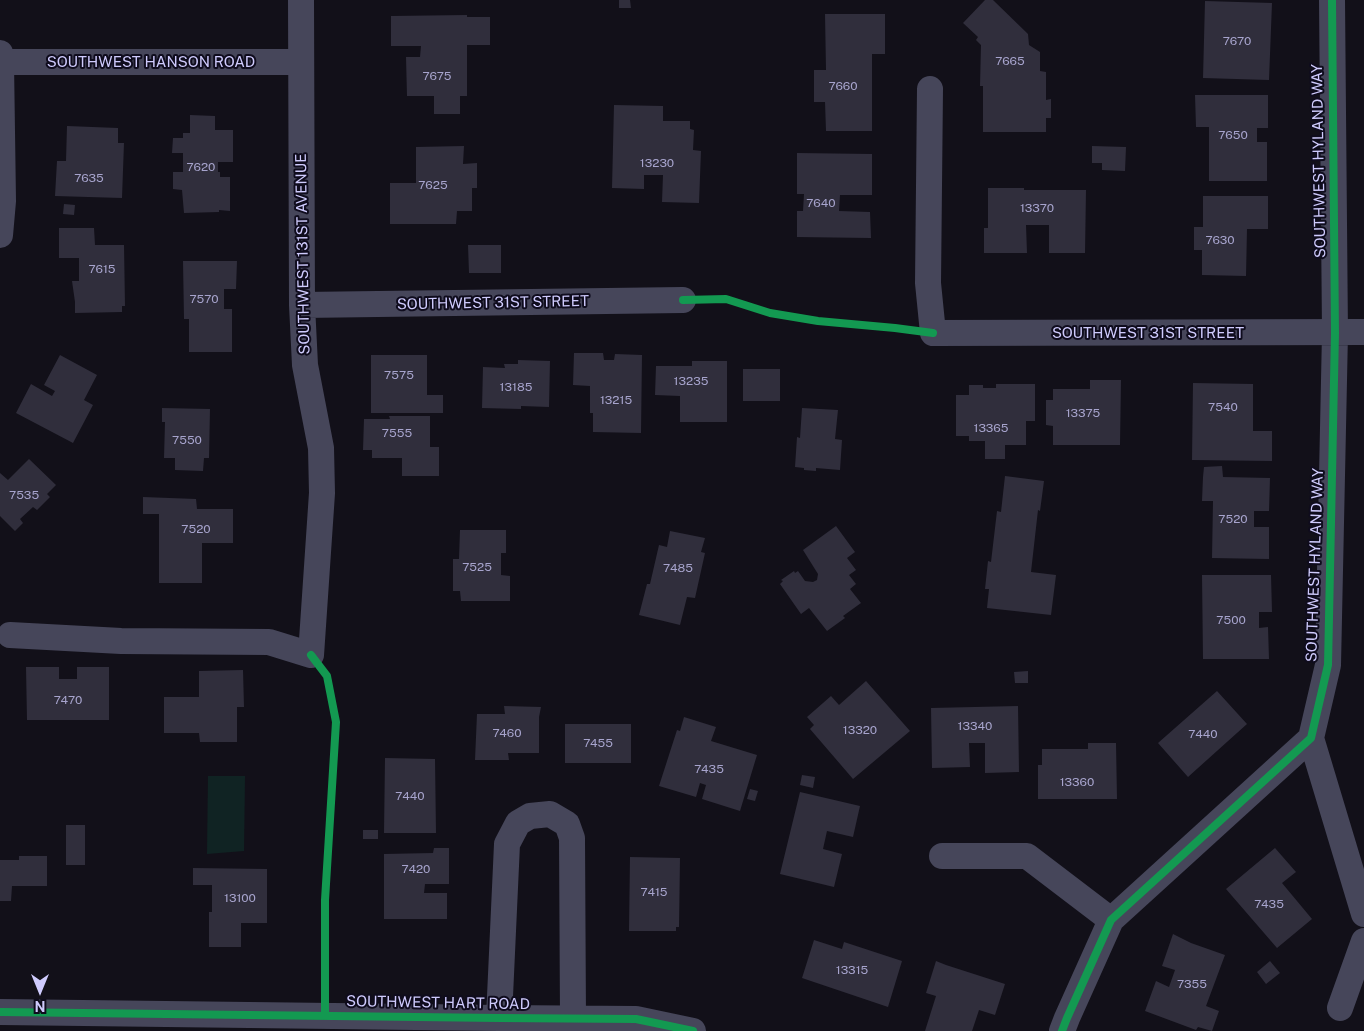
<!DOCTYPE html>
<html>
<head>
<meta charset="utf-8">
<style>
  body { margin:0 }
  #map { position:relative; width:1364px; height:1031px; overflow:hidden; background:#121019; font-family:"Public Sans",sans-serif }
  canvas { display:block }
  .north { position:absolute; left:15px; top:966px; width:50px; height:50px; -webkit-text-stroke:4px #0f0c1d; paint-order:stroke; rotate:180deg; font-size:14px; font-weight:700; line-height:20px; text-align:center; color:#cfcbfd }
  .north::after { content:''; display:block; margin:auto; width:18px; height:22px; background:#cfcbfd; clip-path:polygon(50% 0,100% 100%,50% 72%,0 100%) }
</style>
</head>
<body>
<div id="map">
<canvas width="1364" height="1031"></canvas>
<div class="north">N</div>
</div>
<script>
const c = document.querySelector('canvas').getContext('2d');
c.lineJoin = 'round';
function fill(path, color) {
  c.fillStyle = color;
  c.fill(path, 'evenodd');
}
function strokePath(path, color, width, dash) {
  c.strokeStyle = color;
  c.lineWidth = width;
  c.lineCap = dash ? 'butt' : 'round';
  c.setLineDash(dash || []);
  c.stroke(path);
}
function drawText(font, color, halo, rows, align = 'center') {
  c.font = font + ' "Public Sans",sans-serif';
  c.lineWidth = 4;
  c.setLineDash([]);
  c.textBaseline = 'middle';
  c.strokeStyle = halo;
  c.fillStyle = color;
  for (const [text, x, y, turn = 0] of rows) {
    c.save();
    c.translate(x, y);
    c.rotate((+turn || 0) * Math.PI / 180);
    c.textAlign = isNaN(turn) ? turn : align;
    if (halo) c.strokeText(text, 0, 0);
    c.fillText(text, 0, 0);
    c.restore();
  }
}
fill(new Path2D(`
  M208 776H245L244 851 207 854Z`), '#102323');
fill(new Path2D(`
  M619 0H630L631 8H619Z
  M985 0H993L1028 34 1029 45 1040 52V71L1046 72V100L1051 99V118H1046V132H983V86H980L981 45 976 40 978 37 963 23Z
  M1205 1 1272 3 1269 80 1203 78Z
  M825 14H885V54H872V131H826L825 102H814V70H826Z
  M467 15V17H490V45H467V96H460V114H434V96H407L406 57H420L421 46H391V16Z
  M1195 95H1268V128H1257V142H1267V181H1209V127H1196Z
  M614 105 663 106V121H690V129L694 130 693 150 701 151 699 203 662 202 663 175H644V189L612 188Z
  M190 115 215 116V130H233V162H218V172H220V177H230V211L219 210V212L184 213 182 190 173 189V172H183V153H172L173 138H183V133H190Z
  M67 126 118 128V143H124L122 198 55 196 57 161H66Z
  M464 146 463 164 477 163V188H472V211H457L456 224H390V183H416V147Z
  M1092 146 1126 147 1125 171 1102 170V163H1092Z
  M797 153 872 154V195H840L839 211 870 212 871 238 797 237V211H803L804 194H797Z
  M988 188H1024V190H1086L1085 253H1049V225H1026L1027 253H984V228H988Z
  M1203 196H1268V229H1247L1246 276 1202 275V250H1194V227H1203Z
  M64 204 75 205 74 215 63 214Z
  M59 228H94L95 245H124L125 306H122V312L75 313V302L72 281H79V258H59Z
  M468 245H501V273H469Z
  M183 261H237L236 289H224V309H232V352H189V319H184Z
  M574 353H603L604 360H614L615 354 642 355 641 433 593 432V413H590V386L573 385Z
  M60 355 97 375 84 400 93 405 73 443 16 413 31 384 52 396 55 391 44 385Z
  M371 355H427V395H443V413H371Z
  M518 360 550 361 549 407 521 406V409L482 408 483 367 505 368 504 364H518Z
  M692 361H727V422H680V396L655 395 656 366H692Z
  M743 369H780V401H743Z
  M1090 380H1121L1120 445H1053V426L1046 425V400H1053V389H1090Z
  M1193 383 1253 384V431H1272V461L1192 460Z
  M996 384H1035V421H1026V445H1005V459H985V441H969V436H956V395H969V385H983V388H996Z
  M162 408 210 409 209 458H204L203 471 175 470V458H164L165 422H162Z
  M802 408 838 410 835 439 842 440 840 470 816 468V471L804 470V468L795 467 797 437 800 438Z
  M389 416H430V447H439V476H402V458H372V450H363L364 419H390Z
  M29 459 56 485 47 494 50 497 37 510 33 507 20 519 23 523 15 531 0 516V473L8 480Z
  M1222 466 1223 477 1270 478 1269 511H1254V527H1269V559L1212 558 1213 501H1202L1203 477 1204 467Z
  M1005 476 1044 481 1040 511 1038 510 1031 572 1056 575 1051 615 987 608 989 589H985L988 561 991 562 997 511 1001 512Z
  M143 497 196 499 197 509H233V543H202V583H159V514H143Z
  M836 526 855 552 847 558 856 570 849 575 856 584 850 589 861 603 843 616 845 618 827 631 809 608 801 614 780 584 783 581 781 580 794 571 795 573 798 571 805 581 813 582 817 580 818 574 803 550Z
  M460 530H506V553H501V575L510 576V601H461L460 591H453V559H459Z
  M670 531 705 538 701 552 705 553 695 598 687 597 680 625 639 615 647 584H650L659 545 667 547Z
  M1202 575H1271L1272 612H1259V628L1268 627 1269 659H1203Z
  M26 667H59V679H77V667H109V720H27Z
  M243 670 244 707H237V742H200L199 733H164V697H199V671Z
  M1028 671V683H1015L1014 672Z
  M866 681 910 731 853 779 810 729 814 725 807 717 831 696 839 705Z
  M1217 691 1247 724 1188 777 1158 743Z
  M504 706 541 707 539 717V753H508L509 760H475L477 714H505Z
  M1018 706 1019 772 985 773V743H969L970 767 932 768 931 708Z
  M684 717 716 727 711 741 757 755 740 811 702 799 706 785 700 783 696 797 659 786 677 730 680 731Z
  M565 724H631V763H565Z
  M1088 743H1116L1117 799H1038V765H1042V749H1088Z
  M385 758 435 759 436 833H384Z
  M802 775 815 777 813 788 800 785Z
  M750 789 758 791 755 801 747 799Z
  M800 792 860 806 853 837 827 831 823 849 842 854 834 887 780 874Z
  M66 825H85V865H66Z
  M363 830H378V839H363Z
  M434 848H449V884H425L424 893H447V919H384V854L433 853Z
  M1275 848 1296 872 1282 883 1312 919 1277 948 1226 889Z
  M19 856H47V886H12L11 901H0V860H19Z
  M630 857 680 858 679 927H676V931H629Z
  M193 868 267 869V923H241V947H209V912H212V885H193Z
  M1173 934 1191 943 1225 955 1206 1006 1219 1011 1212 1031 1198 1027 1196 1030 1145 1011 1156 981 1169 987 1175 970 1162 966Z
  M814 940 842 949 844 942 902 961 888 1007 802 978Z
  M936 961 946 965 1005 984 995 1015 979 1010 972 1031H925L936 996 926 993Z
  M1270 961 1280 973 1266 984 1257 972Z`), '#302e3c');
strokePath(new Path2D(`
  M0 53 1 62 3 201 0 235
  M0 62H301
  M930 89 928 283 933 333 1364 332
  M302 305 683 300
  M10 635 121 641 269 642 311 655 322 493 321 448 305 365 302 305 301 0
  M1311 738 1364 914
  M942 856H1027L1111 920
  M1340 1008 1364 941
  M0 1012 499 1018 636 1019 693 1031
  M499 1018 507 844 518 823 530 816 550 814 567 824 572 838 573 1019
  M1062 1031 1067 1018 1111 920 1311 738 1328 665 1335 333 1332 0`), '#46465a', 26);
strokePath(new Path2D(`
  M683 300 726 299 770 313 818 321 895 328 933 333
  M311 655 327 676 336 722 325 900V1016
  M0 1012 499 1018 636 1019 693 1031
  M1062 1031 1067 1018 1111 920 1311 738 1328 665 1335 333 1332 0`), '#139951', 8);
drawText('12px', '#a7a4cd', null, [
  ["7670",1237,41],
  ["7665",1010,61],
  ["7675",437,76],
  ["7660",843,86],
  ["7650",1233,135],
  ["13230",657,163],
  ["7620",201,167],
  ["7635",89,178],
  ["7625",433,185],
  ["7640",821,203],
  ["13370",1037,208],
  ["7630",1220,240],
  ["7615",102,269],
  ["7570",204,299],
  ["7575",399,375],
  ["13235",691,381],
  ["13185",516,387],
  ["13215",616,400],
  ["7540",1223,407],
  ["13375",1083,413],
  ["13365",991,428],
  ["7555",397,433],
  ["7550",187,440],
  ["7535",24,495],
  ["7520",1233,519],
  ["7520",196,529],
  ["7525",477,567],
  ["7485",678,568],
  ["7500",1231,620],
  ["7470",68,700],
  ["13340",975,726],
  ["13320",860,730],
  ["7460",507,733],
  ["7440",1203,734],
  ["7455",598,743],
  ["7435",709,769],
  ["13360",1077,782],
  ["7440",410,796],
  ["7420",416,869],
  ["7415",654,892],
  ["13100",240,898],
  ["7435",1269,904],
  ["13315",852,970],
  ["7355",1192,984]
]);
drawText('15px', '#cfcbfd', '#0f0c1d', [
  ["SOUTHWEST HANSON ROAD",151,62],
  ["SOUTHWEST HYLAND WAY",1319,161,-91],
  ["SOUTHWEST 131ST AVENUE",303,254,-91],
  ["SOUTHWEST 31ST STREET",493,303,-1],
  ["SOUTHWEST 31ST STREET",1148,333],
  ["SOUTHWEST HYLAND WAY",1315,565,-88],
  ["SOUTHWEST HART ROAD",438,1003,1]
]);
</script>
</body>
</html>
